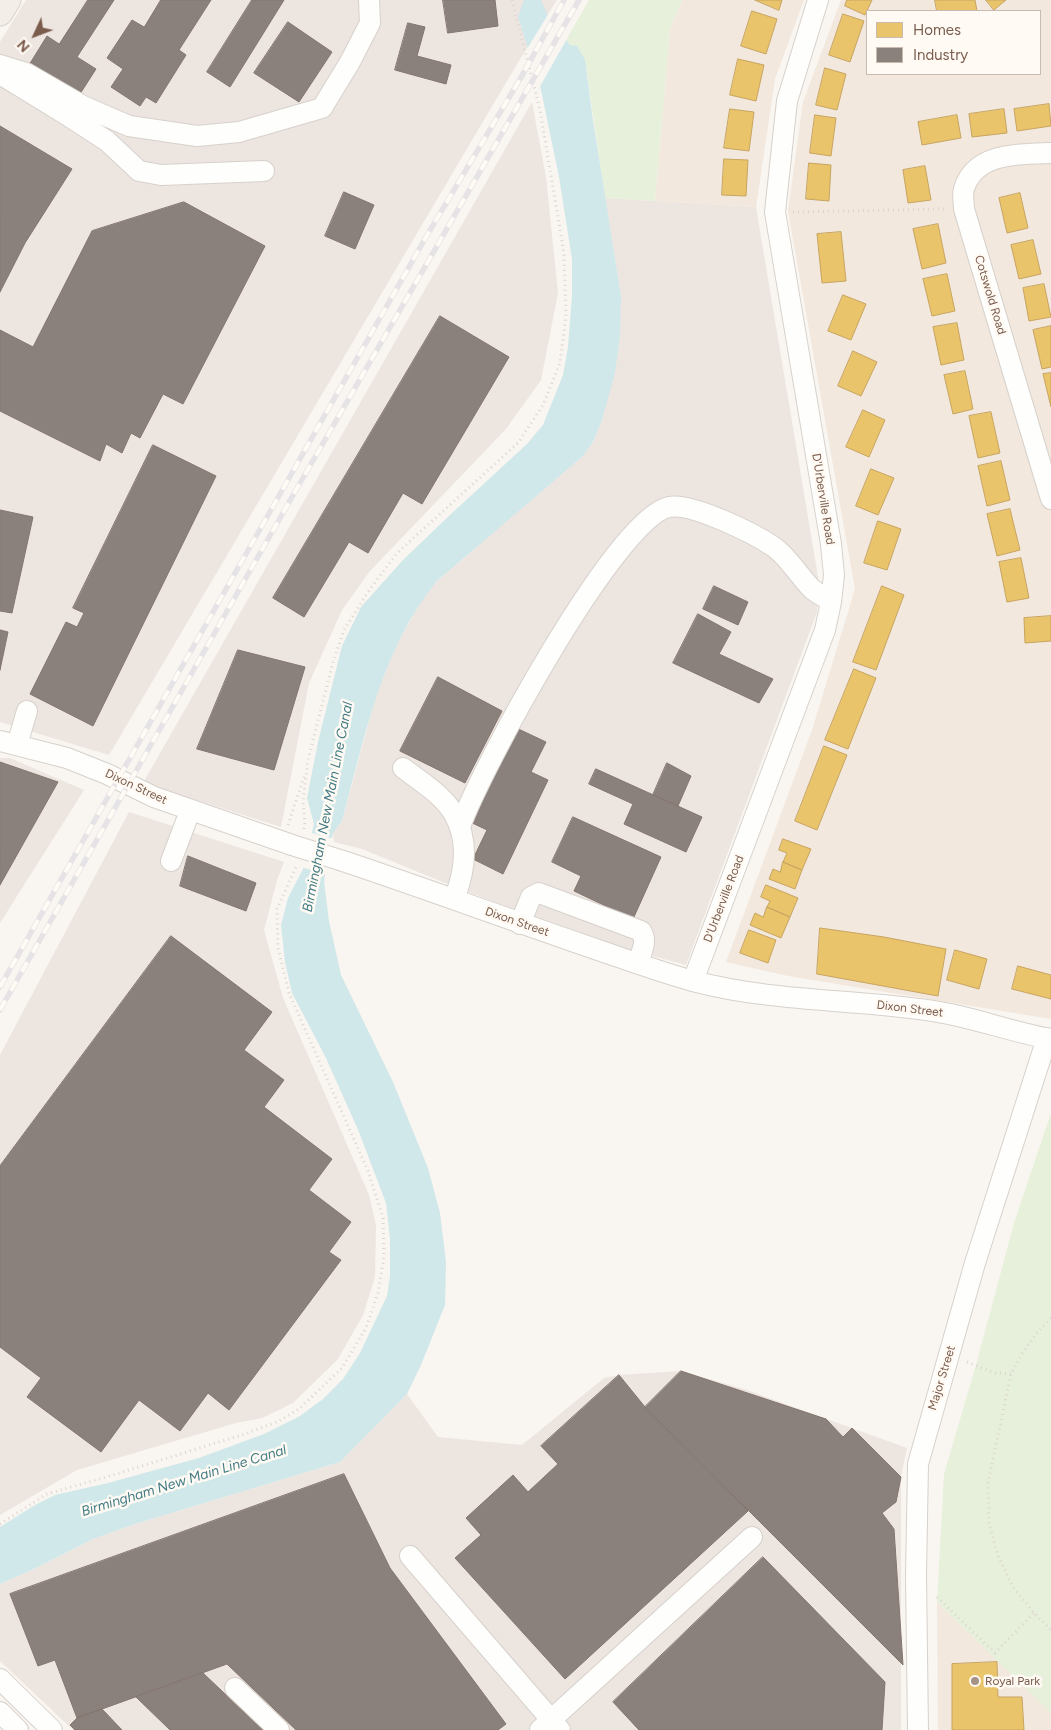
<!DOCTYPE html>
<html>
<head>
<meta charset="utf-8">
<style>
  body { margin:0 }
  #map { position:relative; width:1051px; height:1730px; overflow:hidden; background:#f9f5f0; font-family:Figtree,sans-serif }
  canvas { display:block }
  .legend { position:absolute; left:866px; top:10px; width:175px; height:65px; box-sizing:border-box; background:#fffaf3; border:1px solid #cabbb1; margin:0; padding:6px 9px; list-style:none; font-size:15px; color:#7a5c4d }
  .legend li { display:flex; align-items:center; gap:10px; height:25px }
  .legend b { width:25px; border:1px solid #cabbb1 }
  .north { position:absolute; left:10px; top:10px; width:50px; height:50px; -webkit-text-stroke:4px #fffaf3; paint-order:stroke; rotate:227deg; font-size:14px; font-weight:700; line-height:20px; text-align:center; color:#7a5c4d }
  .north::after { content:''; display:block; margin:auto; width:18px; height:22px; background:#7a5c4d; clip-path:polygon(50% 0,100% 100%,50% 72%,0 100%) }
</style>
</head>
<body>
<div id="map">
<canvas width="1051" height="1730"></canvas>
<ul class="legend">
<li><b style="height:14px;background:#e9c46a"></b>Homes</li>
<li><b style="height:14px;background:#8a817c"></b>Industry</li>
</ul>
<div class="north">N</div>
</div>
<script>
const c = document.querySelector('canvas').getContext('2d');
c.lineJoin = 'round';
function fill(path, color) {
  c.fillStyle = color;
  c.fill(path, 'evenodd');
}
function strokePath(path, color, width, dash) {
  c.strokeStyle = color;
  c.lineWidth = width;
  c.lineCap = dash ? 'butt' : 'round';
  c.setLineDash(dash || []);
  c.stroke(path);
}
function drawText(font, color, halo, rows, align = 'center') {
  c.font = font + ' Figtree,sans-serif';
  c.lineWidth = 5;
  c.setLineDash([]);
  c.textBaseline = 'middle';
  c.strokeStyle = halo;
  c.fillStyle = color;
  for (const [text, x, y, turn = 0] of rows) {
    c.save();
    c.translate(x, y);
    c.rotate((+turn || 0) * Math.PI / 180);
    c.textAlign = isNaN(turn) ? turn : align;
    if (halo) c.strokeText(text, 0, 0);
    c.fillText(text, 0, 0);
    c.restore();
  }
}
fill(new Path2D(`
  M682 0H804L775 79 756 207 655 201 670 29Z
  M841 0H1051V1019L788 976 726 962 812 730 855 589 788 211 803 102ZM867 11H1040V74H867Z
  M937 1602 1051 1710V1730H938Z`), '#f2e8de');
fill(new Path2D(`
  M26 0H557L517 64 109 755 0 722V42Z
  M532 102 546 177 558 293 541 380 506 429 370 571 342 610 309 683 281 827 143 783Z
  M605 198 756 207 818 577 817 612 686 965 607 944 455 887 362 849 334 842 333 833 342 821 377 692 397 644 421 601 437 581 476 548 489 534 502 525 582 457 593 442 602 420 621 296Z
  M0 758H10L84 790 0 923Z
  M129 812 284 862 277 880 264 930 283 998 369 1195 376 1225 375 1277 363 1315 338 1359 293 1403 262 1418 236 1423 77 1470 0 1515V1055Z
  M681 1371 744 1389 907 1448 901 1477V1730H73L0 1661V1584L34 1569 93 1539 135 1524 340 1462 407 1394 438 1437 522 1445 604 1378 619 1375Z`), '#ede5e0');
fill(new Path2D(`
  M589 0H682L670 29 655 201 605 198 585 60 566 40Z
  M1051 1113V1713L937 1602 944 1474 976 1365 1014 1223Z`), '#e7f0db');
fill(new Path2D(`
  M524 0H541L547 14 570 45 577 46 585 60 593 120 621 296 620 336 615 373 602 420 593 442 582 457 437 581C381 649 365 737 342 821L333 833 324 881 329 921 341 975 393 1082 428 1168 440 1213 446 1262 445 1305 421 1365 407 1394 340 1462 135 1524 93 1539 34 1569 0 1584V1527L35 1505 55 1495 108 1483 199 1458 264 1434 300 1416 323 1399 343 1379 360 1353 387 1296 390 1276V1239L386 1203 359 1132 326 1058 292 993 285 962 281 925 288 898 303 869 314 824 307 798 318 742 342 646 361 607 403 560 451 514 527 444 543 425 563 375 568 347 572 296V259L559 177 541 90 518 17Z`), '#d0e8ea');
fill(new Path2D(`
  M549 13 568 37 538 90 527 49Z
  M309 832 334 839 328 875 301 867Z`), '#f9f5f0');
const homes = new Path2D(`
  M755 0H782L779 10Z
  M847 0H872L865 15 845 6Z
  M935 0H975L977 11H937Z
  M986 0H1006L994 10Z
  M752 11 777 19 766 54 741 46Z
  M843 14 864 21 850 62 829 55Z
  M738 59 764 65 756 101 730 95Z
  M825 68 846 74 837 110 816 105Z
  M1049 104 1051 126 1017 131 1014 109Z
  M730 109 754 112 749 151 724 148Z
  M1004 109 1007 133 972 137 969 114Z
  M815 115 836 118 831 156 810 153Z
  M957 115 961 138 922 145 918 122Z
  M724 159 748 160 746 196 722 195Z
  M809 163 831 165 829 201 806 199Z
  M925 166 931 200 908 203 903 170Z
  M1020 193 1028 228 1007 233 999 198Z
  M938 224 946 263 922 269 913 229Z
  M841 232 846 281 822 283 817 234Z
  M1033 240 1041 274 1019 279 1011 245Z
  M947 274 955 311 932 316 923 279Z
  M1044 284 1051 317 1029 321 1023 288Z
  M843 295 866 304 851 340 828 331Z
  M957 323 964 360 941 365 933 327Z
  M1051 326V367L1042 369 1033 330Z
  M853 351 877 362 861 396 838 386Z
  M965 371 973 409 953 414 944 375Z
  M1051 373V407L1043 374Z
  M863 410 885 420 869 457 846 447Z
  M991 412 1000 453 978 458 969 416Z
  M1001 461 1010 500 987 506 978 466Z
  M871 469 894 478 878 515 856 506Z
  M1010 509 1020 550 997 556 987 514Z
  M878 521 901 529 887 570 864 563Z
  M1021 558 1029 598 1007 602 999 562Z
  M882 586 904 595 876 670 853 662Z
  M1051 616V641L1025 643 1024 618Z
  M854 669 876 678 848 749 825 740Z
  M824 746 847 755 817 830 795 821Z
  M783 839 811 849 802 870 783 862 787 853 779 850Z
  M783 862 802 870 795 889 769 879 773 869 780 872Z
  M766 885 798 898 790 917 767 907 770 901 761 897Z
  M767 907 790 917 781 938 750 925 755 913 763 917Z
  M820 928 884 937 946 949 938 996 817 974Z
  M749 930 776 940 768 963 740 953Z
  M955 950 987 959 979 989 947 980Z
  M1018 966 1051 975V999L1012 989Z
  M997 1662 998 1697H1022L1024 1730H952V1664Z`);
fill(homes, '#e9c46a');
strokePath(homes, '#c8a561', 1);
const industry = new Path2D(`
  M88 0H114L77 57 96 69 78 97 29 65 47 36 59 44Z
  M161 0H211L179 50 186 55 156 103 146 97 140 106 111 87 123 69 107 58 132 20 144 27Z
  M252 0H284L230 87 207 72Z
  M443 0H495L498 26 448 33Z
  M288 22 332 52 299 102 254 73Z
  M408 23 425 27 417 56 451 65 446 84 395 70Z
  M0 126 72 169 25 243 0 292Z
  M344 192 374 205 355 249 325 236Z
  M184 202 265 246 183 404 163 394 140 438 131 433 122 453 106 444 100 461 0 411V330L33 347 92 231Z
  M440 316 509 357 422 504 403 493 368 553 349 542 304 617 273 598Z
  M153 445 216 476 93 726 30 694 66 622 77 627 84 613 73 608Z
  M0 510 33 517 12 613 0 611Z
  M714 586 748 602 738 625 703 609Z
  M698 614 731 632 719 654 773 679 759 703 673 663Z
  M0 630 8 632 0 670Z
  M238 650 305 667 274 770 197 749Z
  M438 677 502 711 465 783 400 751Z
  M512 726 546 742 531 772 548 780 503 874 473 859 487 830 466 820Z
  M0 762 58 782 0 885Z
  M667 763 691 776 678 806 653 795Z
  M596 769 702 817 686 852 624 824 633 804 589 784Z
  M573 817 661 857 633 919 574 891 581 876 552 862Z
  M188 856 256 883 246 911 180 886Z
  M171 936 272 1012 244 1050 284 1080 264 1107 332 1159 309 1190 351 1222 329 1252 341 1260 229 1410 208 1393 180 1431 139 1400 101 1452 27 1397 41 1378 0 1347V1166Z
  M681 1371 826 1419 843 1437 852 1428 901 1477 896 1502 882 1513 894 1529 903 1665 645 1407Z
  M619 1375 645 1407 748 1511 565 1679 455 1558 481 1535 466 1518 513 1475 528 1492 558 1464 541 1446Z
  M344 1474 390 1568 506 1724 498 1730H296L227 1664 77 1718 55 1660 38 1666 10 1594Z
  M763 1557 885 1682 882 1730H639L613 1702Z
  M203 1673 263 1730H170L136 1697Z
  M102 1709 122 1730H75L70 1725 77 1718Z`);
fill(industry, '#8a817c');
strokePath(industry, '#85766e', 1);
const minor = new Path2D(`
  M0 65 26 73 83 106 129 126 197 136 239 132 322 108 350 62 370 23 369 0
  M0 74 70 117 107 141 139 171 161 175 264 171
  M1051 153C1020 154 975 152 964 189 962 195 964 203 964 209L1051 499
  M0 741 67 758 107 774 154 797 292 845
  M17 745 27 711
  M403 768C420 781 443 795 454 814 469 841 465 872 454 899
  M460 827C479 772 616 518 669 507 691 502 755 534 774 547 789 558 799 576 812 589 818 594 825 597 831 602
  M171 861 190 811
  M343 861C430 890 516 922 604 952 633 962 663 973 693 981 772 1002 854 999 933 1011 973 1017 1011 1032 1051 1039
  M520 924 531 897 539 893 641 931C648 941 641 953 638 963
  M693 981 825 630 831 602 834 575 831 544 775 212 787 101 818 0
  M410 1556 560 1730
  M0 1679 52 1730
  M235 1688 279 1730
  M0 1712 18 1730
  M540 1730 752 1537
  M918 1730 916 1576 918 1464 975 1263 1047 1038`);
const major = new Path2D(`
  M0 13 8 0`);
strokePath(minor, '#d7d1cb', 22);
strokePath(major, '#dad1cc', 27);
strokePath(new Path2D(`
  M793 212 944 209
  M288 825 305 774
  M304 829 305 823 303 802 308 760 333 662 344 630 368 592 397 553 518 443 543 405 560 363 566 316 564 253 540 110 512 0
  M1051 1318 1037 1333 1023 1352 1011 1374 988 1483 989 1523 998 1556 1013 1587 1034 1613 1051 1630
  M967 1362 995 1373 1011 1374
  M0 1524 47 1494 106 1477 245 1434 279 1421 299 1409 342 1368 366 1328 378 1293 384 1257 383 1218 368 1171 289 993 278 948 277 909 296 867
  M937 1597 995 1653 1034 1613`), '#dcd5d0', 3, [1, 4]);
strokePath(minor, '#fefefd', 20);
strokePath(major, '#f3eee8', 25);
const rail = new Path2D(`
  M0 987 426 237 523 74 564 0
  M0 1010 292 497 579 0`);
strokePath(rail, '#e6e3e7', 5.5);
strokePath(rail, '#fffaf3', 4, [11]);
const minorBridge = new Path2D(`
  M292 845 343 861`);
strokePath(minorBridge, '#d7d1cb', 22, []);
strokePath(minorBridge, '#fefefd', 20);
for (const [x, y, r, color] of [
  [975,1681,5,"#a69286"]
]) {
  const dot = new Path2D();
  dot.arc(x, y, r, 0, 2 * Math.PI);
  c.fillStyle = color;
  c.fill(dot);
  strokePath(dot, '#fffaf3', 2);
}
drawText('12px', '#7a5c4d', '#fffaf3', [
  ["Cotswold Road",990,295,73],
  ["D'Urberville Road",823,499,81],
  ["Dixon Street",136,787,25],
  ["D'Urberville Road",724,899,-69],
  ["Dixon Street",517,922,19],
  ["Dixon Street",910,1009,7],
  ["Major Street",942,1378,-73]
]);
drawText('12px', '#7a5c4d', '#fffaf3', [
  ["Royal Park",985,1681]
], 'left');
drawText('italic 14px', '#437c86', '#fffaf3', [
  ["Birmingham New Main Line Canal",328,807,-79],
  ["Birmingham New Main Line Canal",184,1481,-17]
]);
</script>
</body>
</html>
